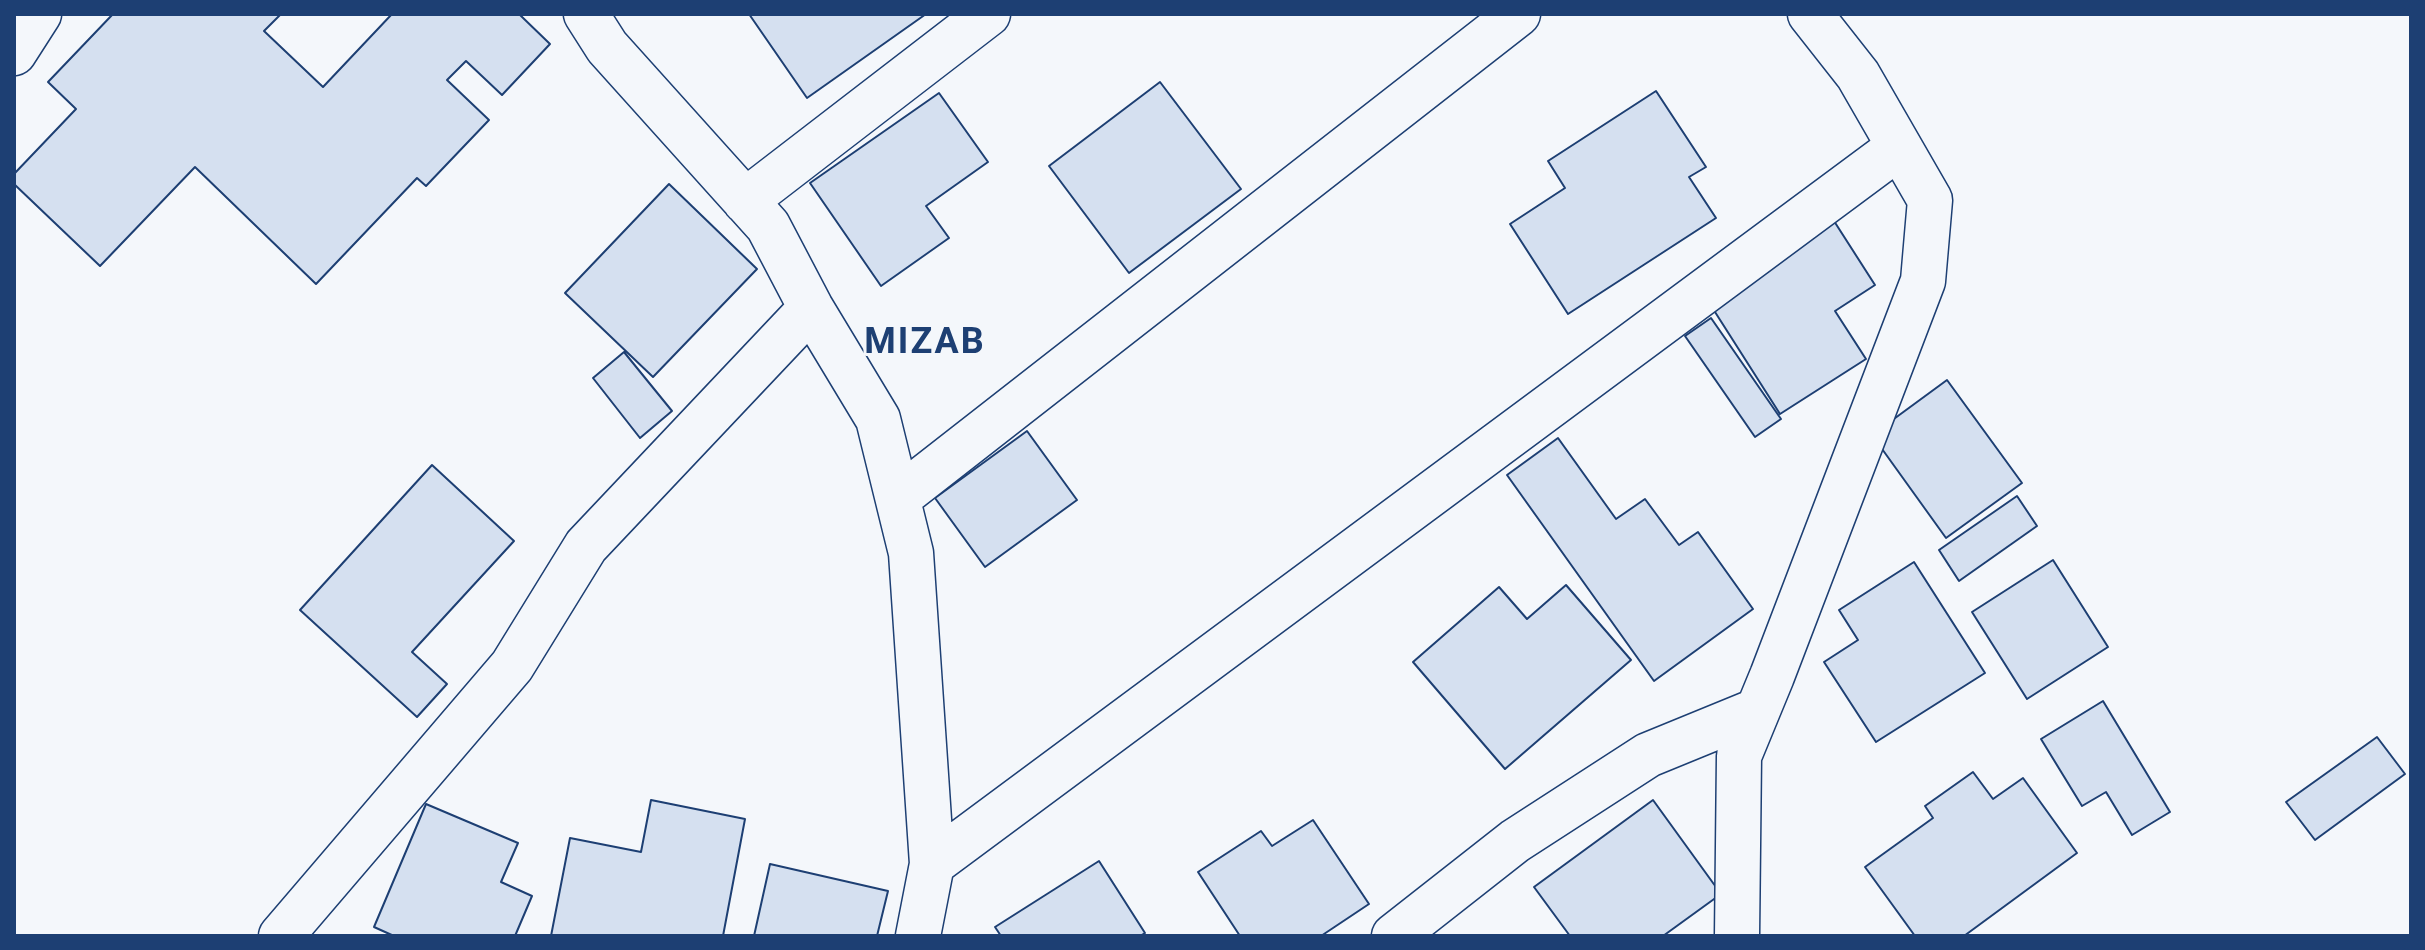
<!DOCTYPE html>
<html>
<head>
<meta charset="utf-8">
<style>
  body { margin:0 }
  #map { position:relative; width:2425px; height:950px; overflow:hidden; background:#f4f7fb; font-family:Roboto,sans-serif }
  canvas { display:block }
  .frame { position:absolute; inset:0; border:16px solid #1d3f73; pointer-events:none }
</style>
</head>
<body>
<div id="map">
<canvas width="2425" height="950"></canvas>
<div class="frame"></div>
</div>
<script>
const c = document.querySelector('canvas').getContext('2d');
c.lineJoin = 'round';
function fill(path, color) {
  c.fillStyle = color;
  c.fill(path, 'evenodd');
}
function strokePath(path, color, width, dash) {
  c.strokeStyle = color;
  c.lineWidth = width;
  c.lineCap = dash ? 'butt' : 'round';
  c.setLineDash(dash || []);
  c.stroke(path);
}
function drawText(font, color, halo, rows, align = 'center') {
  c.font = font + ' Roboto,sans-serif';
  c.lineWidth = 6;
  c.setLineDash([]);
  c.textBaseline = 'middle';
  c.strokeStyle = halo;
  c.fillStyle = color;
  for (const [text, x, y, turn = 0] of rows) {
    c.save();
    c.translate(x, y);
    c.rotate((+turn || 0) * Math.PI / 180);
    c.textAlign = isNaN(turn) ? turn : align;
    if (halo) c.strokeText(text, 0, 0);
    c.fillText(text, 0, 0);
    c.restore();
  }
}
const building = new Path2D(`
  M113 14H281L264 31 323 87 392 14H519L550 44 502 95 466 61 447 80 489 120 426 186 417 178 316 284 195 167 100 266 14 184V174L76 109 48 82Z
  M749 14H926L807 98Z
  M1160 82 1241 189 1129 273 1049 166Z
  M1656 91 1706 167 1689 177 1716 218 1568 314 1510 224 1565 188 1548 161Z
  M939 93 988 162 926 206 949 238 881 286 810 183Z
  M669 184 757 269 653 377 565 293Z
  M1834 221 1875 285 1835 311 1866 359 1780 414 1708 301Z
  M1711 318 1781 419 1755 437 1685 336Z
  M624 352 672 411 640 438 593 378Z
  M1947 380 2022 483 1946 538 1872 435Z
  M1027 431 1077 500 985 567 935 498Z
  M1558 438 1616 519 1645 499 1679 545 1698 532 1753 609 1654 681 1507 475Z
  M432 465 514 541 412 652 447 684 417 717 300 610Z
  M2017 496 2037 526 1959 581 1939 550Z
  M2053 560 2108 647 2027 699 1972 612Z
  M1914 562 1985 673 1876 742 1824 662 1858 640 1839 610Z
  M1566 585 1631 660 1505 769 1413 662 1499 587 1527 619Z
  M2103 701 2170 812 2132 835 2106 792 2082 806 2041 739Z
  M2377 737 2405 774 2315 840 2286 802Z
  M1973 772 1993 799 2023 778 2077 853 1964 936H1915L1865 867 1933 818 1925 806Z
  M651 800 745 819 723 936H551L570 838 641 852Z
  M1653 800 1721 894 1663 936H1570L1534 887Z
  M426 804 518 843 501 882 532 896 515 936H394L374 927Z
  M1313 820 1369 904 1321 936H1240L1198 872 1261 831 1272 846Z
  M1099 861 1145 933 1140 936H1001L995 927Z
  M770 864 888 891 877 936H754Z`);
fill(building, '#d5e0f0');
strokePath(building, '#1d3f73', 2);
const minor = new Path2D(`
  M586 14 607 47 768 226 811 308 878 419 911 553 932 864 918 936
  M14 53 39 14
  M745 201 988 14
  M898 498 1518 14
  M932 864 1899 147
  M281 936 512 666 586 546 811 308
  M1394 936 1515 841 1648 755 1758 710
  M1737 936 1739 756 1772 676 1923 281 1930 200 1858 75 1810 14`);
strokePath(minor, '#1d3f73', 47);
strokePath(minor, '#f4f7fb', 44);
c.letterSpacing = '2px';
drawText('bold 36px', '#1d3f73', '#f4f7fb', [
  ["MIZAB",925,344]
]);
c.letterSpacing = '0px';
</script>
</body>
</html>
